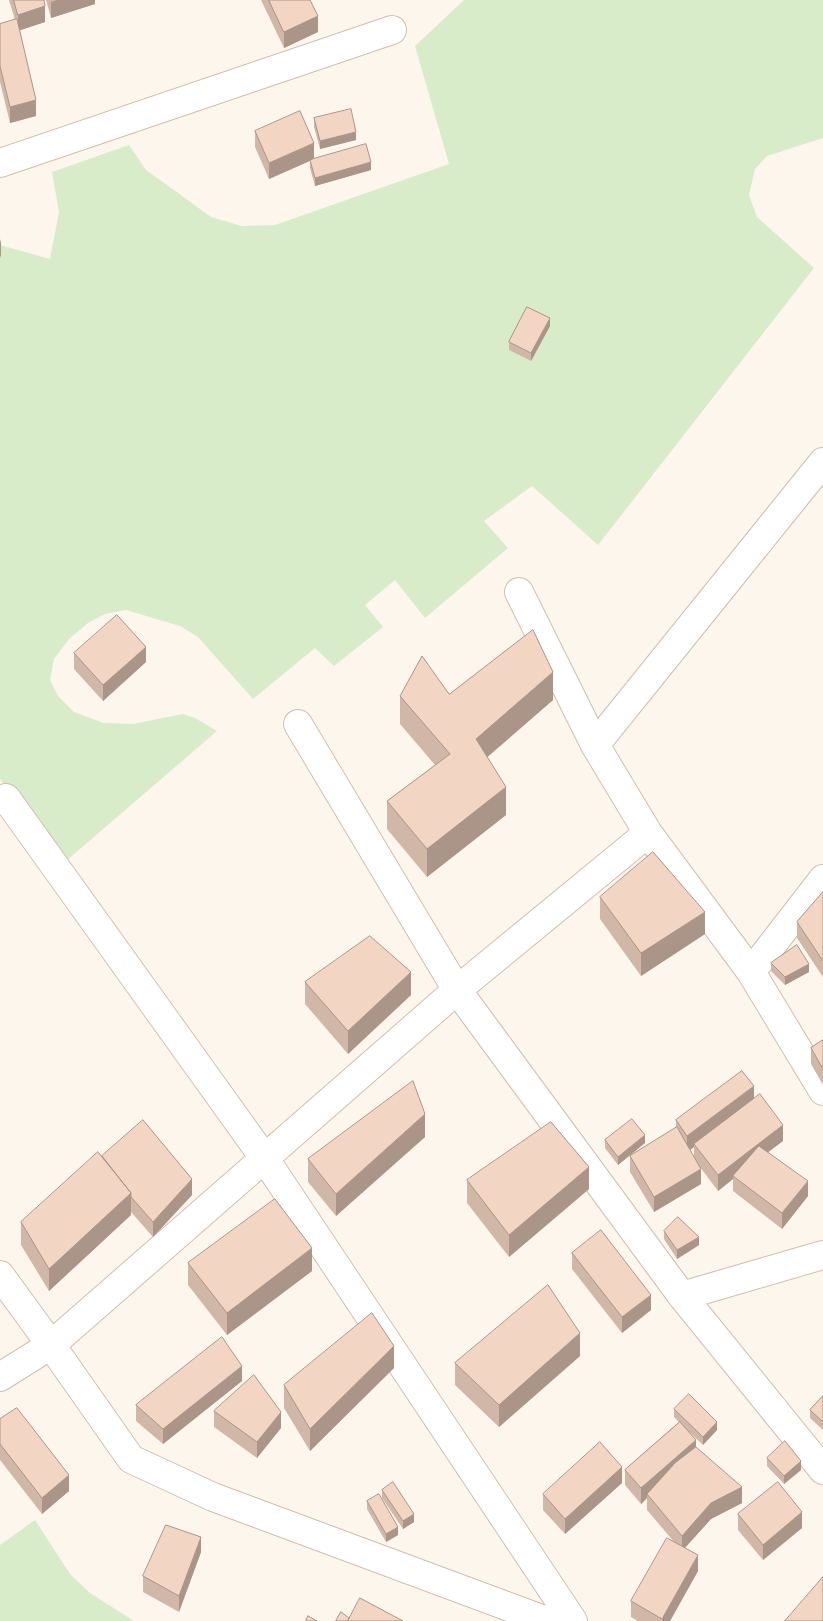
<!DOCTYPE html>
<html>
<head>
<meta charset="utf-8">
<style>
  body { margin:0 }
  canvas { display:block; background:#fdf6ec }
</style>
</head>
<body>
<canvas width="823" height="1621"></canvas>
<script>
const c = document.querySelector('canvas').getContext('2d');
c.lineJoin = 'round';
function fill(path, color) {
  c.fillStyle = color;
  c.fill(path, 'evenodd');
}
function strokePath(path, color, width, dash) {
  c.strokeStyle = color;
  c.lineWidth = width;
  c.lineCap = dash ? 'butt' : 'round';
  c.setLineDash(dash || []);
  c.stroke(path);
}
fill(new Path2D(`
  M464 0H823V138L767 156 755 169 749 195 757 217 814 268 598 545 532 486 484 521 508 548 425 618 395 580 365 605 383 627 334 666 315 648 253 699 198 637 180 626 126 610 105 614 88 623 69 639 54 659 50 680 58 696 74 712 104 723 133 724 183 714 195 718 217 731 66 861 0 779V245L50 259 59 212 52 172 129 145 146 170 174 190 211 217 242 226 275 225 449 164 415 46Z
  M35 1520 70 1574 90 1593 134 1621H0V1545Z`), '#d8ecc9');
const minor = new Path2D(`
  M0 163 392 30
  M519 592 595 745 648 833 751 972 823 1091
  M298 724 457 990 682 1296 823 1470
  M595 745 823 462
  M6 798 265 1159 573 1621
  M751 972 823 879
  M0 1275 51 1345 131 1459 213 1497 547 1621
  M682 1296 823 1255
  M0 1377 51 1345 457 990 648 833`);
strokePath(minor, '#d1beb0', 30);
strokePath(minor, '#fff', 28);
fill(new Path2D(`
  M9 0H44L45 22 20 30 36 116 10 123 0 82V24L15 20Z
  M46 0H95V4L51 18Z
  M261 0H310L318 32 284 48Z
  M314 118 356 140 320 149 314 127Z
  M255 131 314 159 371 170 315 186 310 168V161L269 179 255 147Z
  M550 326 531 361 509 350V342Z
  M74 653 146 662 103 701 74 669Z
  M449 694 553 700 487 757 506 815 427 877 387 829V801L435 765 400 724V696Z
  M823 892V977L797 938V922Z
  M600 897 705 934 641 976 600 919Z
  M771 963 809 972 785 985 771 971Z
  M305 982 411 995 348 1054 305 1004Z
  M823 1040V1085L811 1064V1048Z
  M754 1098 783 1141 768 1152 808 1196 782 1229 733 1191V1179L718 1191 700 1167 701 1184 654 1212 630 1172V1156L676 1128V1120ZM694 1147V1157L690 1150Z
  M425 1137 336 1216 308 1182V1159Z
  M605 1140 645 1143 618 1165 605 1148Z
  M102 1156 192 1195 153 1237 131 1212V1215L49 1291 21 1245V1222Z
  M467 1180 589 1189 509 1257 467 1203Z
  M664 1231 699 1245 677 1259 664 1239Z
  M572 1253 651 1310 622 1333 572 1269Z
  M188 1263 312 1271 227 1335 188 1285Z
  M580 1356 499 1427 455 1385V1363Z
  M394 1368 310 1451 284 1408V1385Z
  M242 1381 163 1444 136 1421V1405Z
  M823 1396V1430L810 1418V1410Z
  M674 1409 717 1430 703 1445 685 1428 696 1447 742 1503 711 1519 685 1548 698 1571 670 1621H638L631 1617V1601L675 1543 647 1510V1498L641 1504 625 1485V1470L679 1422 674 1417Z
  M214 1411 281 1428 257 1458 214 1427Z
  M0 1419 69 1491 42 1514 0 1460Z
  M767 1458 801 1470 784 1484 767 1466Z
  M622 1483 565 1534 543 1510V1494Z
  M382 1490 414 1522 403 1529 382 1498Z
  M367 1501 398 1535 386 1542 367 1509Z
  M738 1514 802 1528 763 1560 738 1530Z
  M201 1552 179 1612 143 1592V1576Z`), '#d1b7a8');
fill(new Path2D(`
  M57 0H95V4L51 18V2Z
  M45 6V22L18 31V15Z
  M318 16V32L284 48V32Z
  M36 100V116L10 123V107Z
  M356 132V140L320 149V141Z
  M314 143V159L269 179V163Z
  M371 162V170L315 186V178Z
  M1 239V255L0 258V243Z
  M550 318V326L531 361V353Z
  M146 647V662L103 701V685Z
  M553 672V700L476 767V739Z
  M506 787V815L427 877V849Z
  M705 912V934L641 976V953Z
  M809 964V972L785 985V977Z
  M411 972V995L348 1054V1031Z
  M754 1086V1102L694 1144V1147L687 1152V1136Z
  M425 1114V1137L336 1216V1194Z
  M783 1125V1141L735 1177 733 1176V1179L718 1191V1175Z
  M645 1135V1143L618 1165V1157Z
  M589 1167V1189L509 1257V1235Z
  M701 1169V1184L654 1212V1197Z
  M192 1179V1195L153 1237V1222Z
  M808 1181V1196L782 1229V1213Z
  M131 1193V1215L49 1291V1269Z
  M699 1237V1245L677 1259V1250Z
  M312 1248V1271L227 1335V1313Z
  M651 1295V1310L622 1333V1317Z
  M580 1333V1356L499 1427V1405Z
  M394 1346V1368L310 1451V1429Z
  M242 1366V1381L163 1444V1429Z
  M281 1412V1428L257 1458V1442Z
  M717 1422V1430L703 1445V1437Z
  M696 1440V1456L647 1494V1498L641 1504V1488Z
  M801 1461V1470L784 1484V1476Z
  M622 1467V1483L565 1534V1519Z
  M69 1475V1491L42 1514V1498Z
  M742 1487V1503L711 1519 682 1551V1536L711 1503Z
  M802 1512V1528L763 1560V1545Z
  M414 1514V1522L403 1529V1521Z
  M398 1527V1535L386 1542V1534Z
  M201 1537V1552L179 1612V1596Z
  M698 1555V1571L670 1621H662V1619Z`), '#aa9588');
const building = new Path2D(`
  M14 0H44L45 6 18 15Z
  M269 0H310L318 16 284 32Z
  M17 19 36 100 10 107 0 66V24Z
  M351 109 356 132 320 141 314 118Z
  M300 111 314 143 269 163 255 131Z
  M366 144 371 162 315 178 310 160Z
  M527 307 550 318 531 353 509 342Z
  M117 615 146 647 103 685 74 653Z
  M533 630 553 672 476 739 506 787 427 849 387 801 450 754 400 696 422 656 449 694Z
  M653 852 705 912 641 953 600 897Z
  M823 892V961L797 922Z
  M370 936 411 972 348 1031 305 982Z
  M797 945 809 964 785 977 771 963Z
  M823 1040V1069L811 1048Z
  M742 1071 754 1086 687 1136 676 1120Z
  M413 1081 425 1114 336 1194 308 1159Z
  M760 1094 783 1125 718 1175 694 1144Z
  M632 1119 645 1135 618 1157 605 1140Z
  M143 1120 192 1179 153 1222 131 1197V1193L102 1156Z
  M551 1122 589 1167 509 1235 467 1180Z
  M677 1127 701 1169 654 1197 630 1156Z
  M759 1146 808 1181 782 1213 733 1176Z
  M98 1152 131 1193 49 1269 21 1222Z
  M275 1199 312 1248 227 1313 188 1263Z
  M678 1217 699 1237 677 1250 664 1231Z
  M601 1230 651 1295 622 1317 572 1253Z
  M548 1285 580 1333 499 1405 455 1363Z
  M372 1313 394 1346 310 1429 284 1385Z
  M222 1337 242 1366 163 1429 136 1405Z
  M254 1375 281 1412 257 1442 214 1411Z
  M689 1394 717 1422 703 1437 674 1409Z
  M823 1396V1422L810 1410Z
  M17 1408 69 1475 42 1498 0 1444V1419Z
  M680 1422 696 1440 641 1488 625 1470Z
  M785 1441 801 1461 784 1476 767 1458Z
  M600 1442 622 1467 565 1519 543 1494Z
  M696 1447 742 1487 711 1503 682 1536 647 1494 675 1463Z
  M393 1482 414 1514 403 1521 382 1490Z
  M778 1482 802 1512 763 1545 738 1514Z
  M379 1494 398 1527 386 1534 367 1501Z
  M166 1525 201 1537 179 1596 143 1576Z
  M667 1538 698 1555 662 1619 631 1601Z
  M823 1577V1621H785Z
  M360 1598 403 1621H348Z
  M341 1612 349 1618 348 1621H336Z
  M308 1616 317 1621H306Z`);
fill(building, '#f3d5c3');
strokePath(building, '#aa9588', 1);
</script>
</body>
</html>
